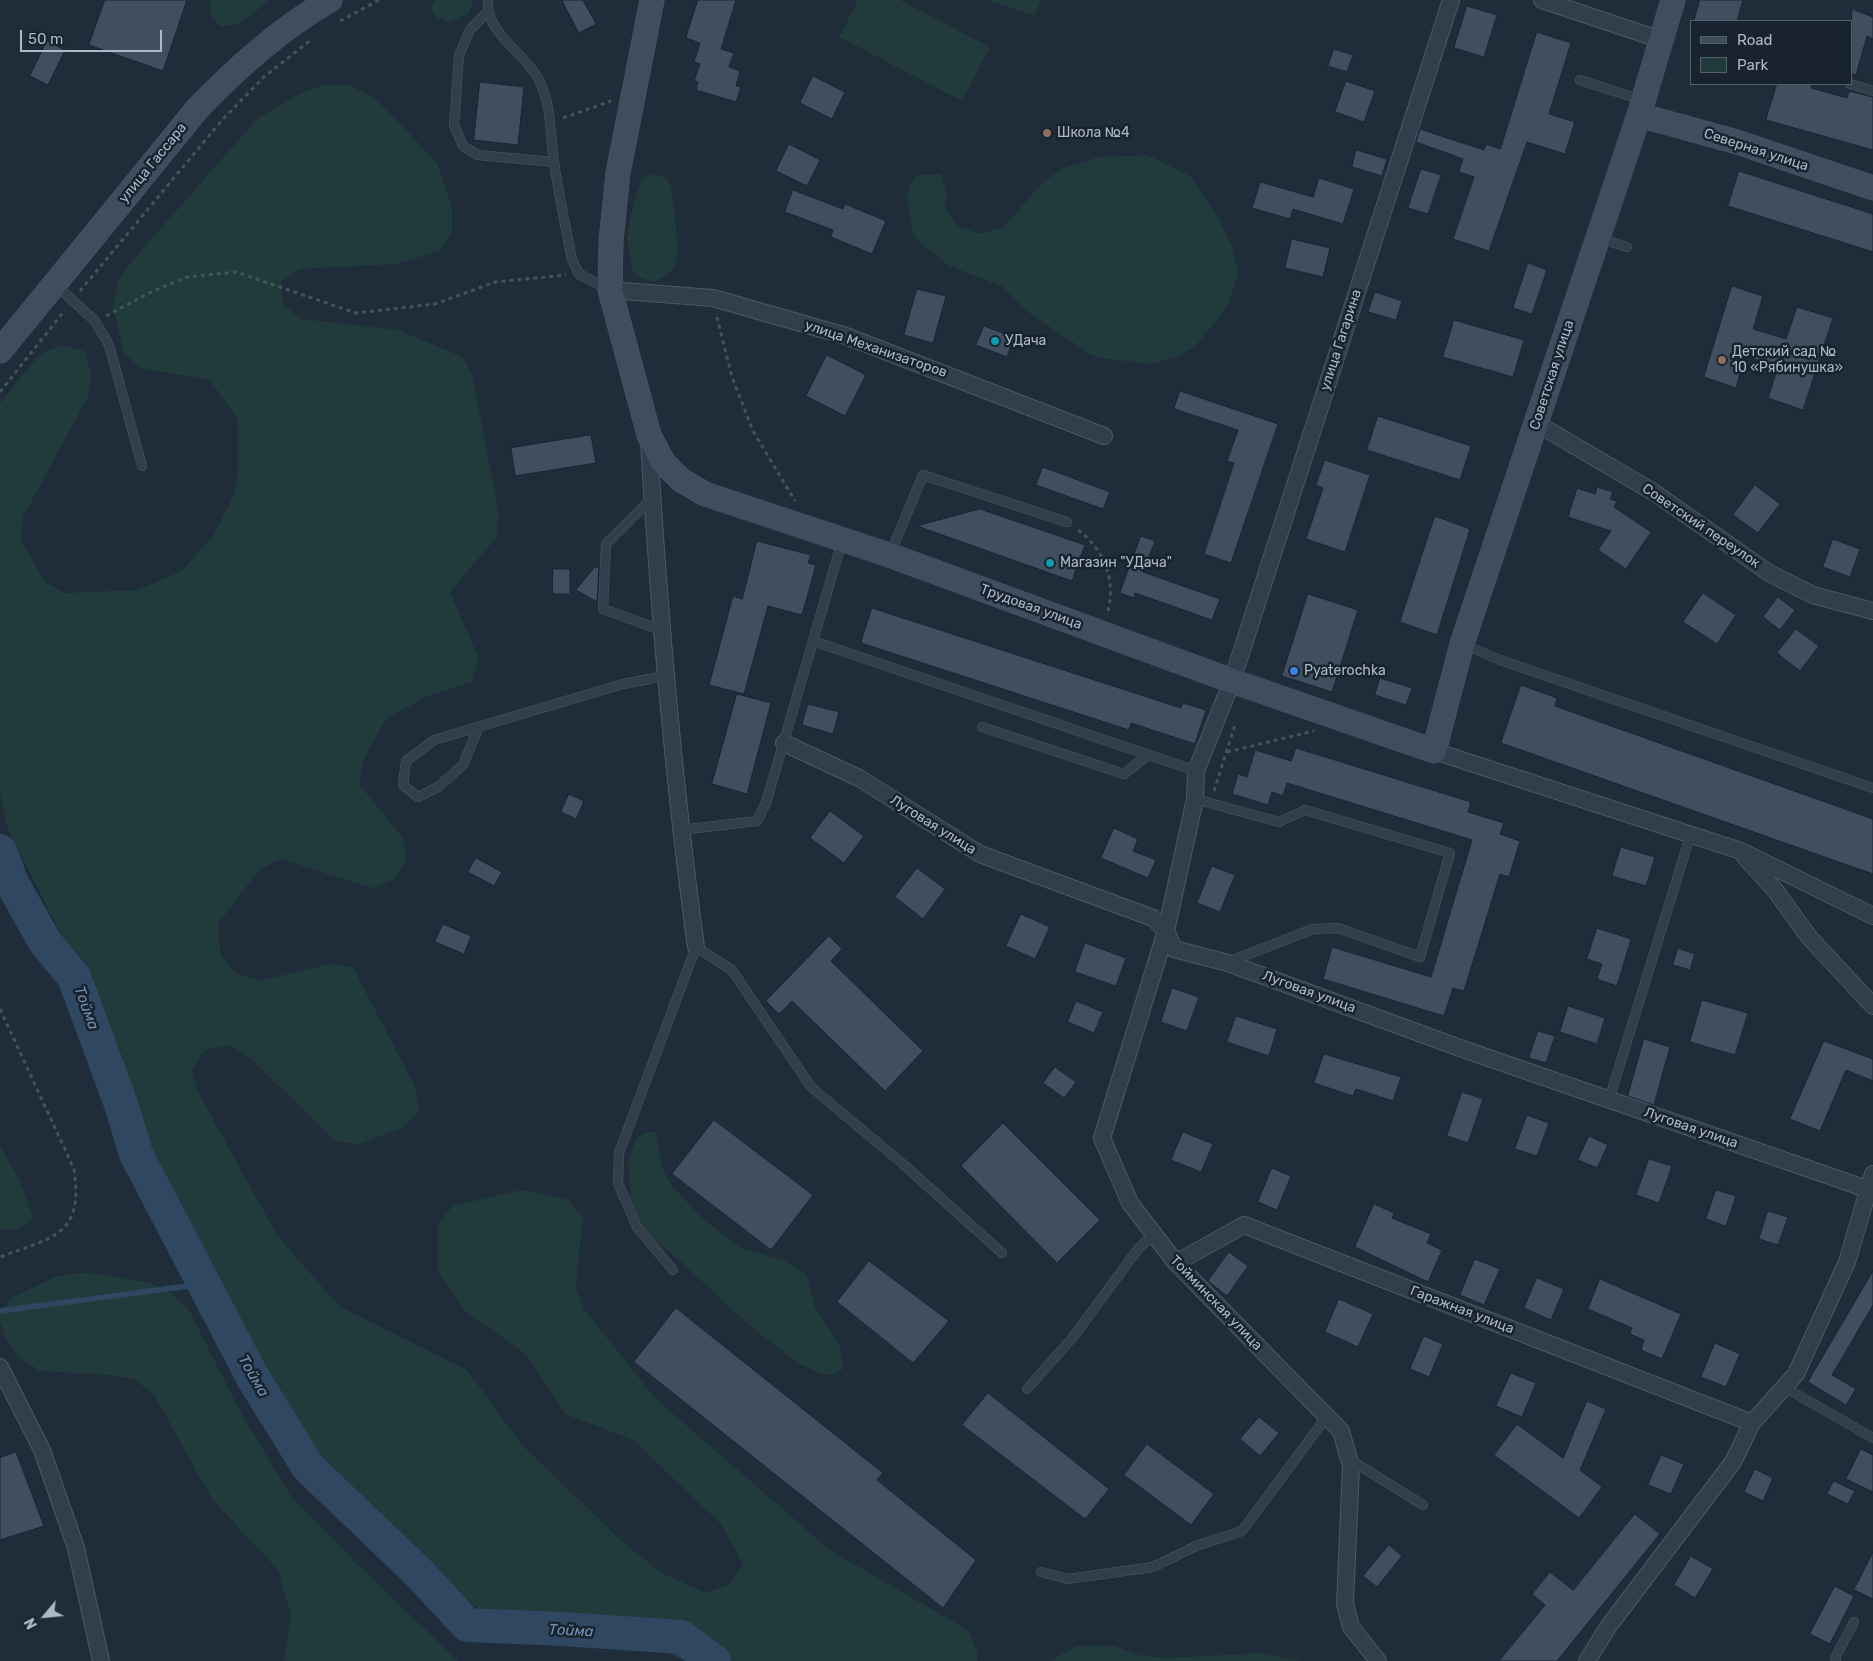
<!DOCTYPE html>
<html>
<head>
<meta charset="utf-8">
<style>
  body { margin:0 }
  #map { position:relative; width:1873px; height:1661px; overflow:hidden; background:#1f2c3a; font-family:Rubik,sans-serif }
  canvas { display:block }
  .legend { position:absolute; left:1690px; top:20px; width:162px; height:65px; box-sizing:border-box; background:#18232f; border:1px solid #545f6c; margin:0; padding:6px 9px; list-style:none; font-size:15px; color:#adb9c7 }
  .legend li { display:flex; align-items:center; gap:10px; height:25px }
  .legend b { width:25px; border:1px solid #545f6c }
  .north { position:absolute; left:20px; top:1591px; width:50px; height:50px; -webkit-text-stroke:4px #18232f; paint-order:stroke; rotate:242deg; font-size:14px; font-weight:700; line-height:20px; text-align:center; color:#adb9c7 }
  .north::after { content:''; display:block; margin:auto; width:18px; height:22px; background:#adb9c7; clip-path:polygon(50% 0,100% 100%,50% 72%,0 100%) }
  .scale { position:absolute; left:20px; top:30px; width:142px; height:22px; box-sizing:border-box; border:2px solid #adb9c7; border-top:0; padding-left:6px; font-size:15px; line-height:18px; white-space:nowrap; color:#adb9c7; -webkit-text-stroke:4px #18232f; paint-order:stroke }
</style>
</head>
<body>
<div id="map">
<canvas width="1873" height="1661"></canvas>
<ul class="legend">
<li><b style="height:6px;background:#404d5e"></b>Road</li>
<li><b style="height:14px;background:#213a3b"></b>Park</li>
</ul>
<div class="north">N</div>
<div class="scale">50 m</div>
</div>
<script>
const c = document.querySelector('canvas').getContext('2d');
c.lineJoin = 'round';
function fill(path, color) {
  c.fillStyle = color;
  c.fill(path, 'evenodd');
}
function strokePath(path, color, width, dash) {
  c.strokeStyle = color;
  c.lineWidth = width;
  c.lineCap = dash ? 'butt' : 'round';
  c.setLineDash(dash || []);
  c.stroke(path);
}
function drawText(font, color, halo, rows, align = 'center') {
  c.font = font + ' Rubik,sans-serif';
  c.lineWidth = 5;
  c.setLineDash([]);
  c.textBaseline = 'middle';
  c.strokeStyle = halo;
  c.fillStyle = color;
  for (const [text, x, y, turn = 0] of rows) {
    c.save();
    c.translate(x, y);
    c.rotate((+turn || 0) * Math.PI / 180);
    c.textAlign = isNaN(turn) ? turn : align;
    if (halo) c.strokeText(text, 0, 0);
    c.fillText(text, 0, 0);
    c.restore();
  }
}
fill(new Path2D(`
  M209 0H268C253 14 242 27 220 26L212 17Z
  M435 0H473L469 13 450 22 436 17 431 8Z
  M858 0H900L990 47 962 101 839 37Z
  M987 0H1040L1035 16Z
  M323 85H347L369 94 387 110 437 163 452 206V230L441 250 397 264 300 269 281 282 283 305 302 319 398 330 463 357 473 378 499 515 496 538 450 592 479 659 472 682 427 696 385 720 363 761 359 784 403 838 406 860 394 880 372 888 281 859 259 870 218 924 221 956 237 974 259 981 330 964 353 967 416 1089 419 1112 402 1128 359 1144 335 1141 249 1057 229 1045 205 1050 192 1069 198 1092 277 1235 339 1306 467 1370 522 1445 625 1544 662 1573 706 1593 730 1584 743 1564 721 1524 633 1440 565 1414 526 1354 466 1312 438 1273V1225L452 1206 521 1190 567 1199 583 1217 576 1287 584 1309 655 1398 831 1551 968 1630 977 1652V1661H685L581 1613 510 1620 466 1603 324 1469 157 1196 121 1104 106 1024 7 827 0 791V403L39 355 61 345 85 351 91 373 89 395 23 517 21 540 45 582 66 593 137 590 180 572 213 537 235 493 238 469V419L209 379 141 369 123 352 113 305 118 282 131 262 258 118 301 93Z
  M1147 155 1190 176 1219 219 1234 251 1238 275 1226 308 1195 347 1174 358 1150 364 1102 358 1090 354 1028 312 1003 287 948 265 919 242 912 232 907 196 910 185 917 175 941 174 947 196 945 207 959 227 981 234 1004 227 1044 181 1064 168 1099 157Z
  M651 174C657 175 664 175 668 181 675 191 679 250 676 262 674 273 663 277 654 282L635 276C621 238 629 215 642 179Z
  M656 1131 661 1164 671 1185 703 1219 741 1248 785 1261 806 1274 815 1307 840 1346 843 1369 833 1375 821 1374 798 1363 750 1326 679 1260 646 1233 631 1200 628 1163 635 1140 644 1133Z
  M0 1146 20 1181 33 1217 19 1229 0 1230Z
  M78 1273 102 1274 149 1283 170 1293 188 1308 241 1413 292 1498 359 1566 458 1661H284L291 1616 278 1570 212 1499 153 1393 133 1379 111 1375 40 1371 20 1358 6 1339 0 1322V1313L13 1297 55 1277Z
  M1076 1646H1114L1138 1655 1167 1658 1264 1653 1300 1661H1051Z`), '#213a3b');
strokePath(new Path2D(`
  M0 1311 203 1284`), '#2f4761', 5.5);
strokePath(new Path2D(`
  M0 851 12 883 45 942 74 977 121 1104 136 1154 252 1376 308 1467 420 1574 467 1625 563 1629 681 1637 714 1661`), '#2f4761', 34);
const building = new Path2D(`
  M105 0H187L163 71 89 45Z
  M562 0H583L596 24 579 33Z
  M698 0H736L721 49 734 53 729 67 740 71 736 86 741 87 736 102 696 90 698 82 694 81 700 64 694 62 700 43 686 38Z
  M1700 0H1743L1737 21H1694Z
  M1467 6 1497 15 1484 57 1454 48Z
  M1852 9 1873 17V39L1867 36 1856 75 1852 74Z
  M1537 32 1571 43 1549 114 1575 122 1565 154 1527 142 1489 251 1453 239 1474 177 1459 172 1463 159 1416 142 1420 129 1484 150 1486 144 1500 149Z
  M47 41 65 50 48 85 30 76Z
  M1334 49 1353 55 1347 72 1328 66Z
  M813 76 845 92 832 119 800 103Z
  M1346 81 1375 91 1364 122 1335 112Z
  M480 82 524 87 518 145 474 140Z
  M1777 84H1812L1811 88 1847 98 1849 91 1873 97V150L1766 120Z
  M789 144 820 160 807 186 776 171Z
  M1356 150 1387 159 1382 176 1352 167Z
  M1421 169 1441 175 1428 214 1408 208Z
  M1739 171 1873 214V252L1728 206Z
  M1319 178 1354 189 1343 224 1293 209 1290 219 1252 208 1260 182 1313 197Z
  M793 190 843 209 845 204 886 221 872 254 831 237 833 230 785 212Z
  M1292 239 1330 248 1323 277 1285 268Z
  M1528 263 1547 270 1532 314 1513 308Z
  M1732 286 1763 296 1753 329 1786 339 1797 307 1833 318 1803 410 1768 398 1778 367 1745 356 1736 388 1704 377Z
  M917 289 946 296 933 343 904 335Z
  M1375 292 1402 301 1396 320 1368 312Z
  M1454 320 1524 340 1513 377 1443 357Z
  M984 326 1014 337 1007 357 976 345Z
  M827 355 866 375 845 416 806 396Z
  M1180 391 1278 424 1231 563 1204 554 1234 463 1227 461 1238 430 1174 409Z
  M1378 416 1471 446 1460 480 1367 450Z
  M591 435 596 463 515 476 511 448Z
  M1325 460 1370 475 1345 552 1306 539 1323 488 1316 485Z
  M1043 467 1110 492 1103 509 1036 485Z
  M1755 485 1780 504 1758 533 1733 515Z
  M1597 487 1613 492 1610 499 1617 501 1614 507 1651 532 1626 569 1598 550 1611 531 1568 517 1577 488 1595 494Z
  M980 509 1085 545 1072 581 917 526Z
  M1435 516 1470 529 1437 635 1400 622Z
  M1141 536 1155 541 1143 572 1220 599 1212 620 1135 593 1134 598 1120 593Z
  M1833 539 1860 549 1850 577 1823 567Z
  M757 541 811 555 808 563 816 565 802 615 768 606 744 694 709 685 733 596 742 599Z
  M595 567H599L597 602 576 590Z
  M553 569H570V594H553Z
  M1703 593 1736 615 1717 644 1683 622Z
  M1308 594 1358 610 1332 692 1282 676Z
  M1778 597 1795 610 1780 630 1763 617Z
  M872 608 1181 708 1183 703 1206 710 1195 744 1131 723 1129 730 861 643Z
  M1796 629 1819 646 1800 671 1777 653Z
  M1380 678 1412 688 1406 705 1375 695Z
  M1521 685 1557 698 1555 706 1873 819V874L1501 743Z
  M737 694 771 703 747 794 712 784Z
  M808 704 839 712 833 734 802 725Z
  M1296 748 1471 802 1468 812 1504 823 1500 834 1520 841 1509 877 1500 874 1464 991 1453 988 1444 1016 1323 979 1332 947 1431 977 1472 840 1287 783 1283 796 1272 792 1268 805 1232 794 1238 774 1247 777 1255 750 1291 761Z
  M569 794 584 801 576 819 561 812Z
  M830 811 864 836 844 863 810 838Z
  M1114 828 1138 839 1133 851 1156 860 1148 878 1101 858Z
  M1621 847 1655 857 1646 886 1612 876Z
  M476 858 502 872 494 886 468 872Z
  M1212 866 1235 875 1220 912 1197 903Z
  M917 868 945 889 923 919 895 897Z
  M1021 914 1050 927 1035 959 1006 946Z
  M443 924 471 936 464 954 435 942Z
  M1597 928 1631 939 1617 986 1597 979 1602 964 1587 959Z
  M829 936 842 949 831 961 923 1051 885 1091 792 1001 779 1014 766 1001Z
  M1085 943 1126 958 1116 986 1075 972Z
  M1678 948 1695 954 1690 970 1673 965Z
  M1172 988 1199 997 1187 1031 1161 1022Z
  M1702 1000 1748 1013 1735 1055 1690 1042Z
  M1076 1001 1103 1012 1094 1033 1068 1022Z
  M1568 1006 1605 1018 1597 1044 1560 1032Z
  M1236 1016 1277 1029 1269 1056 1227 1042Z
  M1538 1031 1555 1036 1546 1063 1529 1058Z
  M1644 1039 1670 1047 1654 1105 1628 1096Z
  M1824 1041 1873 1059V1081L1846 1070 1820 1131 1790 1119Z
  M1324 1054 1401 1077 1393 1101 1356 1089 1353 1096 1314 1083Z
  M1055 1067 1076 1082 1064 1098 1043 1083Z
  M1462 1092 1483 1099 1468 1143 1447 1136Z
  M1527 1115 1549 1123 1537 1156 1515 1149Z
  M714 1120 813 1195 771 1250 672 1174Z
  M1003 1123 1100 1220 1057 1263 961 1166Z
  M1183 1132 1213 1144 1201 1172 1171 1160Z
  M1589 1136 1608 1145 1597 1168 1578 1160Z
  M1649 1159 1672 1166 1659 1203 1636 1195Z
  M1272 1168 1291 1176 1277 1210 1258 1202Z
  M1716 1190 1736 1196 1726 1226 1706 1219Z
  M1374 1204 1394 1213 1392 1218 1431 1234 1427 1243 1442 1250 1428 1282 1355 1247Z
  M1768 1211 1788 1217 1778 1245 1759 1239Z
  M1229 1252 1248 1266 1227 1296 1208 1281Z
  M1475 1259 1500 1269 1484 1305 1460 1295Z
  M869 1261 949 1321 913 1363 837 1302Z
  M1873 1271V1305L1832 1375 1856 1389 1846 1405 1808 1382Z
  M1537 1278 1564 1289 1551 1320 1524 1308Z
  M1600 1279 1681 1314 1662 1359 1641 1350 1644 1340 1630 1334 1632 1328 1588 1309Z
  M1339 1299 1373 1314 1358 1347 1325 1332Z
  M676 1308 883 1473 877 1480 976 1560 943 1608 634 1362Z
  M1424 1336 1443 1344 1429 1377 1410 1369Z
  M1715 1343 1740 1354 1726 1387 1701 1377Z
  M1511 1373 1536 1383 1522 1417 1496 1406Z
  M988 1393 1109 1489 1085 1519 962 1425Z
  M1587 1401 1606 1409 1580 1470 1602 1487 1579 1518 1494 1455 1517 1424 1563 1458Z
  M1259 1417 1279 1433 1260 1456 1240 1439Z
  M1147 1444 1214 1494 1191 1525 1124 1475Z
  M1861 1449 1873 1455V1492L1846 1479Z
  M16 1452 44 1526 0 1540V1458Z
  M1661 1455 1684 1464 1671 1494 1648 1485Z
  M1755 1469 1773 1478 1763 1501 1744 1492Z
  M1834 1481 1855 1491 1848 1504 1827 1494Z
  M1635 1514 1660 1534 1557 1661H1499L1545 1605 1532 1594 1550 1572 1573 1590Z
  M1389 1545 1402 1556 1377 1587 1363 1576Z
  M1873 1552V1599L1854 1590Z
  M1691 1556 1713 1569 1695 1598 1674 1585Z
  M1835 1586 1854 1596 1830 1644 1810 1634Z`);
fill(building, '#3f4f60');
strokePath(building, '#1a2531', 1);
const lane = new Path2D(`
  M488 0C485 32 523 52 538 78 552 104 550 135 554 163 559 196 566 228 572 260L579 274 608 289
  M487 12 470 30 459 55 454 125 463 146 478 155 554 162
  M1580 80 1642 100
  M1850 84 1873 91
  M1598 238 1627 247
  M55 284 95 321 109 345 142 466
  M652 498 606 544 603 609 661 630
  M890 554 923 475 1067 522
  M813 641 1196 771
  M1463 644 1500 660 1873 788
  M479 726 463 765 438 787 418 797 403 785 406 761 434 740 623 684 665 676
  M982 727 1124 774 1148 755
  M1195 799 1279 822 1305 810 1450 853 1420 957 1338 928 1313 929 1228 962
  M680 830 757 821 766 803 842 541
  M1609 1100 1691 833
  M673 1270 637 1227 618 1183 619 1153 696 947 732 970 811 1087 903 1164 1002 1253
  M1784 1387 1873 1438
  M1027 1389 1073 1337 1138 1249 1154 1234
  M1349 1459 1423 1505
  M1041 1572 1068 1579 1153 1567 1196 1546 1242 1531 1327 1416
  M1836 1661 1835 1658 1854 1622`);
const street = new Path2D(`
  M1542 0 1661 40
  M610 290 713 298 846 336 1104 436
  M1536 423 1655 493 1769 573 1813 595 1873 611
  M649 442C659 611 673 779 696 947
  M784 743 859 778 980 854 1153 918 1166 931 1174 949 1228 963 1460 1048 1867 1189
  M1434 751 1741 851 1873 916
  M1745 857 1775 890 1809 937 1873 1006
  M1176 1263 1244 1225 1752 1423
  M0 1367 42 1450 76 1548 101 1661
  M1378 1661 1351 1627 1345 1604 1351 1466 1341 1431 1176 1263 1130 1203 1102 1138 1166 931 1195 799 1196 771 1232 681 1451 0
  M1587 1661 1608 1627 1733 1462 1752 1423 1796 1374 1847 1262 1873 1174`);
const secondary = new Path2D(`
  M652 0 618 173 611 241 610 290 649 435 663 462 681 480 705 494 889 555 1232 681 1434 751 1462 644 1639 115 1673 0
  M1639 115 1737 142 1873 188
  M0 351 198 108C238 67 280 29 330 0`);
strokePath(lane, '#4d5965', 10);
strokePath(street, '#4d5965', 18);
strokePath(secondary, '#4d5965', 25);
strokePath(new Path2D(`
  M340 21 379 0
  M563 118 611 101
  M80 291 222 120 264 77 312 39
  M106 316 151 292 187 277 236 272 356 313 435 304 495 282 566 275
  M717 317 732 377 753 431 795 501
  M0 392 65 310
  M1078 530C1105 550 1117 582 1107 614
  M1227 752 1314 731
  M1214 791 1235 725
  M0 1009 74 1169C84 1236 53 1237 0 1257`), '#3e5759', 3, [4, 4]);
strokePath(lane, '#323e4b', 9);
strokePath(street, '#323e4b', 16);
strokePath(secondary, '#404d5e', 24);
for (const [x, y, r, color] of [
  [1047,133,5,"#8d6e63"],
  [995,341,5,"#0f9aa8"],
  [1722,360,5,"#8d6e63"],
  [1050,563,5,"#0f9aa8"],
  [1294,671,5,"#3f7fe0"]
]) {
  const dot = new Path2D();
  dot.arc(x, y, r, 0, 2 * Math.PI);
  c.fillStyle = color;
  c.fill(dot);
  strokePath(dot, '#18232f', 2);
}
drawText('14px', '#adb9c7', '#18232f', [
  ["Школа №4",1057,133],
  ["УДача",1005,341],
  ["Детский сад №",1732,352],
  ["10 «Рябинушка»",1732,368],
  ["Магазин \"УДача\"",1060,563],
  ["Pyaterochka",1304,671]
], 'left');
drawText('14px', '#adb9c7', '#18232f', [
  ["Северная улица",1756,150,18],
  ["улица Гассара",153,163,-51],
  ["улица Гагарина",1341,340,-72],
  ["улица Механизаторов",876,349,19],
  ["Советская улица",1552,375,-72],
  ["Советский переулок",1701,526,34],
  ["Трудовая улица",1031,607,20],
  ["Луговая улица",933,825,32],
  ["Луговая улица",1309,992,20],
  ["Луговая улица",1691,1128,19],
  ["Тойминская улица",1216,1303,46],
  ["Гаражная улица",1462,1310,21]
]);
drawText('italic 15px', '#7291b2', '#18232f', [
  ["Тойма",86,1008,70],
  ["Тойма",253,1376,60],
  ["Тойма",571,1631,3]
]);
</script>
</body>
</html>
